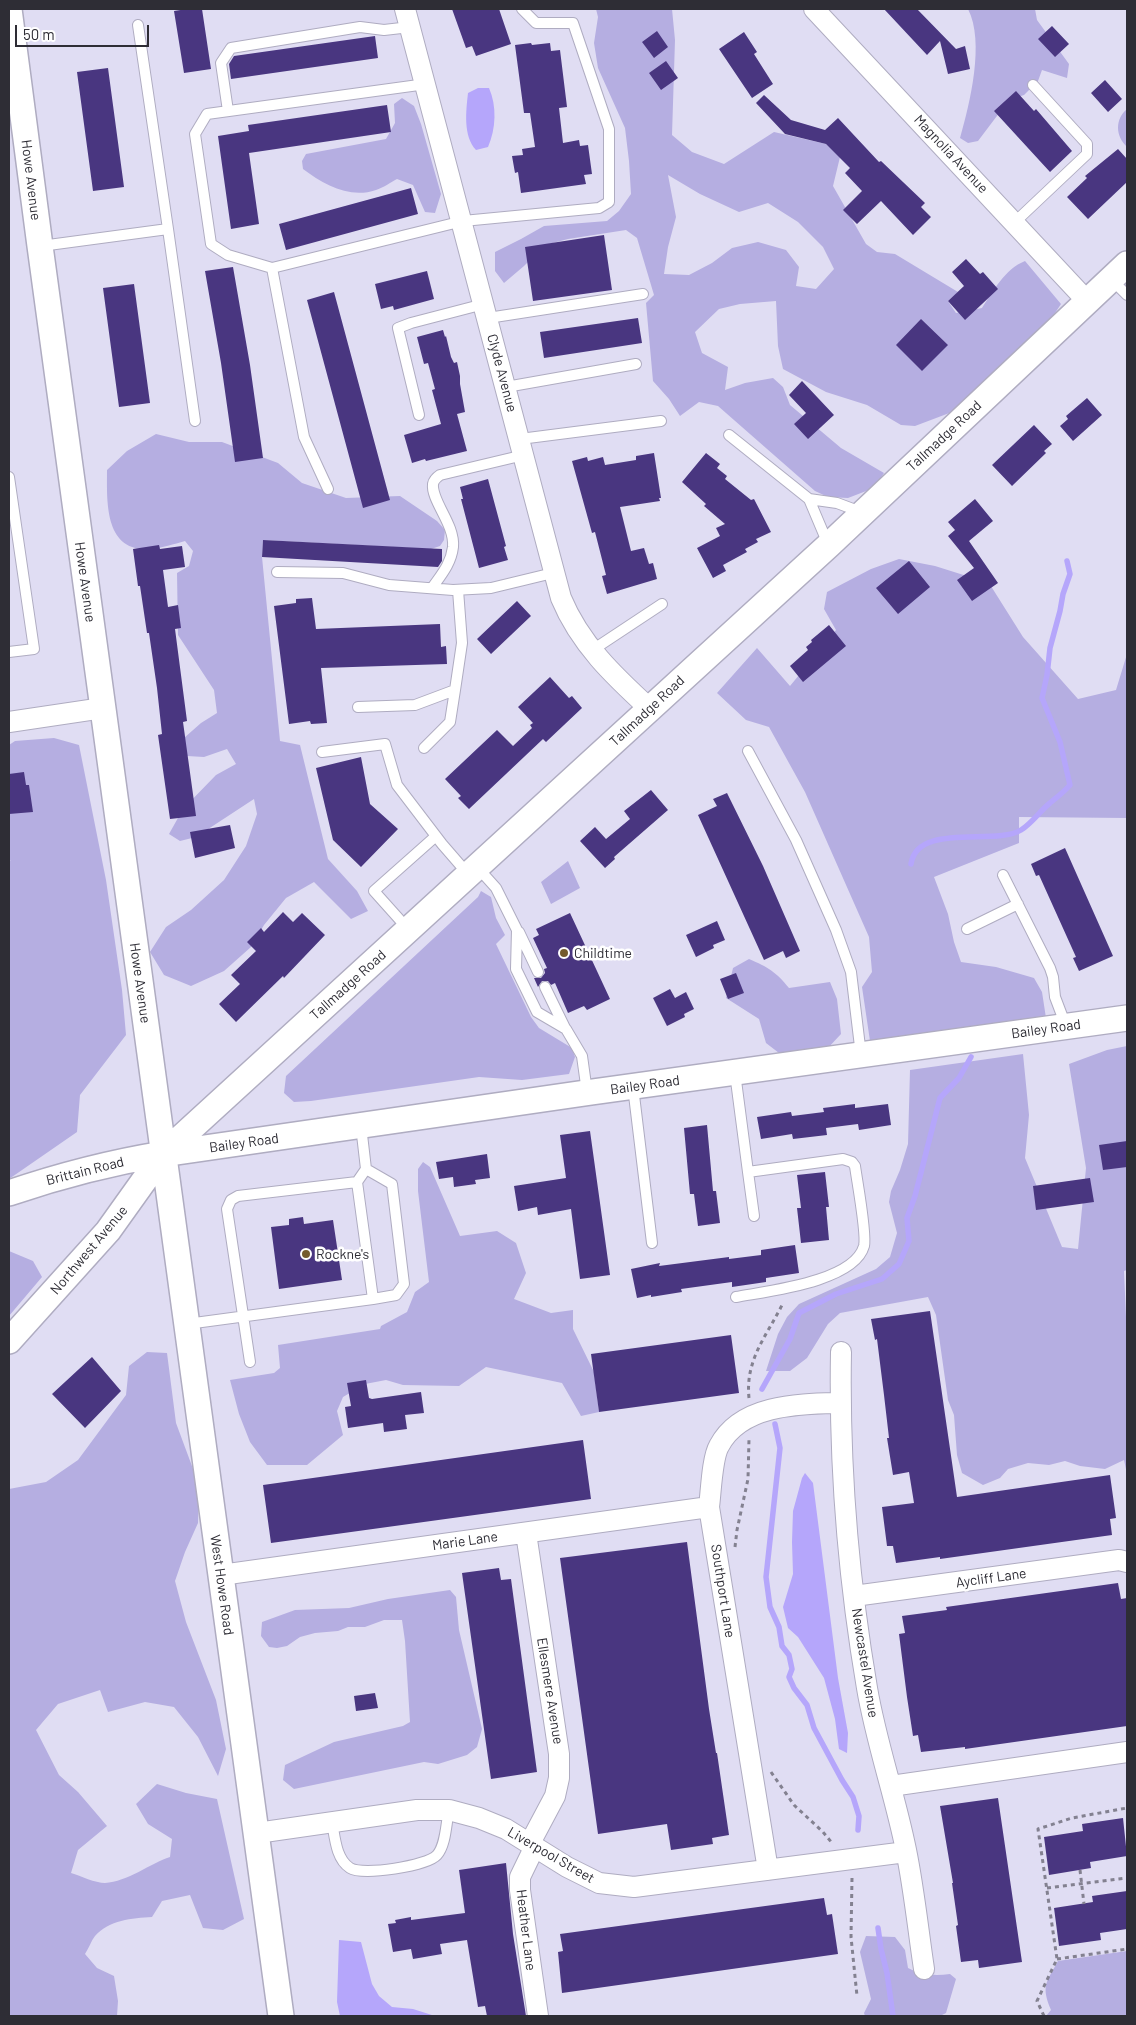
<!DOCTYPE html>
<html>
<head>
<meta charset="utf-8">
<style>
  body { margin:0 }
  #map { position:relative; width:1136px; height:2025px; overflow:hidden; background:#e0ddf3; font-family:Barlow,sans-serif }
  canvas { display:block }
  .frame { position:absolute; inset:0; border:10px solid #2e2d35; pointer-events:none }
  .scale { position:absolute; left:15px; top:25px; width:134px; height:22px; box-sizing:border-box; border:2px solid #2e2d35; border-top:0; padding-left:6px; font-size:15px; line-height:18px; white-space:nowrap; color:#2e2d35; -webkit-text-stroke:4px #fff; paint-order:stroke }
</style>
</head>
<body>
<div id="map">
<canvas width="1136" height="2025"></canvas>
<div class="frame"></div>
<div class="scale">50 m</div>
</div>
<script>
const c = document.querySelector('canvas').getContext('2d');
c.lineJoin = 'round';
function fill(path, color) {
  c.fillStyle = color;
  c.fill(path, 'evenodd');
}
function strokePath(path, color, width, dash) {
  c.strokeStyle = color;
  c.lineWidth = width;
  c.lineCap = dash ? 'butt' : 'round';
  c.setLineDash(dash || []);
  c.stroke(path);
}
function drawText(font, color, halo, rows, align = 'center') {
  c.font = font + ' Barlow,sans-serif';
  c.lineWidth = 5;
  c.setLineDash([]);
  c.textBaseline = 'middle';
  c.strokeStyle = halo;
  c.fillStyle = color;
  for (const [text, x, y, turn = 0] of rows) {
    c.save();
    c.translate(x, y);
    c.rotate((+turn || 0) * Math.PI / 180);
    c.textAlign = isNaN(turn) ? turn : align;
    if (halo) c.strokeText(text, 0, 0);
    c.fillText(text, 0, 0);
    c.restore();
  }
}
fill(new Path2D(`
  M596 9H672L675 40 672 135 692 152 724 164 774 132 826 144 840 157 833 186 866 244 877 252 895 254 958 292 948 301 956 313 982 308C993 291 1005 269 1025 261L1061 304 1049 322 952 412 915 426 901 425 867 405 826 392 783 369 778 346 776 301 740 304 719 309 695 332 702 353 728 367 725 390 745 383 773 378 783 387 790 405 841 448 884 473 874 488 848 498 828 497 815 491 718 406 699 402 680 416 669 399 653 381 646 303 654 295 637 238 626 230 568 239 545 245 524 266 504 283 495 271V252L521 239 544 226 607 221 619 211 631 194 629 161 625 128 598 68 594 43 598 17ZM668 175 700 194 739 212 768 203 798 222 823 247 834 269 816 289 796 286 799 267 786 250 758 242 732 248 712 263 689 275 664 274 668 247 676 217Z
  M968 9H1035L1037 20 1069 64 1067 78 1042 70 1038 81 1024 95 1009 100 978 141 968 143 960 138C970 103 985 42 968 9Z
  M402 98 414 106 421 124 441 194 435 213 425 212 413 185 397 179C391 182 383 188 376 190 350 199 324 185 303 169L302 161 306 154 386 139 395 123 394 104Z
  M1127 109V147C1115 136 1115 119 1127 109Z
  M156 434 189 442H222L278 463 302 483 346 498 400 496 437 521 445 530 444 540 440 546 431 549 263 540 262 557 280 741 300 745 328 859 357 891 368 911 351 919 314 882 286 898 264 925 251 947 224 971 191 986 164 975 150 952 166 927 191 910 224 880 246 846 257 814 254 799 196 837 180 841 169 834 183 809 216 775 236 764 227 749 204 757 187 756 184 738 201 723 217 713 214 690 178 635 177 573 189 566 193 551 185 541C174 544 162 548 151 549 104 553 107 502 107 470L127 451Z
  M899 559 935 566 989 583 1023 637 1078 699 1116 690 1127 654V818L1019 817V843L934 877 948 914 954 942 961 962 996 967 1034 978 1042 992 1046 1018 870 1041 862 987 872 972 869 937 805 792 769 727 746 720 717 693 757 648 790 686 836 630 824 609 827 592 871 569Z
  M54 738 79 745 106 880 122 990 126 1035 80 1095 77 1132 9 1179V861H11L9 860V745L15 741Z
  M568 861 580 888 551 904 541 882Z
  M481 891 491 897 496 918 505 935 496 944 531 1017 539 1028 572 1048 575 1057 569 1074 522 1080 479 1077 311 1101 294 1102 284 1093 286 1076 478 897Z
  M749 959C768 967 776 972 789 988L830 982 837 999 841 1034 827 1049 806 1052 779 1053 766 1043 759 1019 726 998 733 968Z
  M1127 1046V1270L1124 1271 1127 1340V1474L1124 1460 1105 1469 1080 1466 1065 1461 1049 1465 1028 1463 1008 1469 1000 1478 983 1485 962 1473 957 1455 954 1415 948 1400 936 1315 928 1297 840 1313 828 1324 807 1358 790 1371H766L778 1334 787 1317 799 1304 876 1269 890 1257 897 1233 889 1202 891 1191 900 1170 908 1144 910 1070 1023 1054 1029 1115 1025 1158 1062 1247 1078 1249 1086 1168 1069 1064 1107 1050Z
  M423 1162 430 1167 460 1236 497 1231 516 1243 526 1273 514 1299 551 1313 573 1310V1329L594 1372 599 1412 581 1416 562 1383 486 1367 459 1386 403 1385 386 1380 365 1384 343 1397 337 1411 343 1435 307 1465H267L250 1442 239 1414 230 1380 274 1373 280 1368 278 1345 380 1329 381 1326 407 1312 415 1292 429 1282 418 1191V1169Z
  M9 1251 33 1261 42 1277 9 1316Z
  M147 1352 167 1353 176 1423 199 1485 198 1523 185 1552 175 1581 186 1622 216 1700 226 1749 218 1776 198 1737 174 1707 145 1702 108 1712 100 1690 58 1704 36 1730 59 1775 78 1792 107 1826 78 1850 71 1873C81 1876 95 1883 105 1883 127 1882 151 1863 170 1857L172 1839 148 1824 136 1804 157 1784 186 1793 217 1799 244 1919 223 1930 203 1928 190 1895 162 1901 152 1917C132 1918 109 1920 95 1936 91 1941 89 1948 85 1954L97 1968 114 1976 118 2001 117 2016H9V1489L46 1482 78 1460 126 1395 129 1366Z
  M450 1590 456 1597 459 1630 482 1729 477 1747 467 1755 438 1764 424 1762 294 1789 283 1780 285 1765 334 1742 403 1726 410 1722 405 1641 402 1620H384L365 1627H348L338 1631 315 1633 300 1637 287 1646 277 1648 269 1647 261 1636 262 1622 295 1610 349 1608 388 1599Z
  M866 1936 895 1937 905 1950 908 1968C922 1975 934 1976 950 1974L956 1979 946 2013 940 2016H865L864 2013 871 1999 860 1952Z
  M1127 1951V2016H1046L1051 2010C1041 1986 1046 1983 1058 1961Z`), '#b5aee1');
fill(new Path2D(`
  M478 88H489C497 106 496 129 488 147L476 150C463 136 466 111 468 93Z
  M805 1473 813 1483 838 1678 848 1733 847 1753 839 1749 835 1719 824 1678 798 1637 788 1628 783 1607 793 1574 792 1542 793 1511 802 1478Z
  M339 1940 361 1942 372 1984 379 1996 392 2007 413 2009 435 2016H340L337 2002Z`), '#b5a6fb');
strokePath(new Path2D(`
  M911 864C917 822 995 846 1021 830 1032 823 1040 811 1050 803 1057 797 1063 793 1070 785L1060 742 1042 698 1047 675 1050 648 1060 611 1063 594 1070 574 1067 561
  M762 1389 790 1339 799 1313 836 1294 882 1279 899 1264 909 1241 907 1218 915 1196 940 1098 959 1078 971 1057
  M775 1424 780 1448 766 1577 770 1607 779 1627 782 1646 789 1655 792 1669 789 1677 794 1688 807 1705 814 1728 842 1780 853 1797 859 1816 858 1830
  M878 1928 881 1949 887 1973 893 2016`), '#b5a6fb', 5.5);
fill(new Path2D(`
  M187 9H202L211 69 184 73 174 11Z
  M452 9H499L511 44 476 56 472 46 466 48Z
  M884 9H917L956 49 965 46 970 69 948 74 940 41 927 55Z
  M1052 26 1069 44 1055 57 1038 39Z
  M657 31 668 47 654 58 642 42Z
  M744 32 757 52 754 54 773 84 752 98 719 49Z
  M375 36 378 58 231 79 229 64 234 56Z
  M531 43 532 45 550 43 551 51 560 50 567 107 559 108 563 143 579 140 580 146 588 145 592 174 584 175 586 184 521 193 518 172 515 173 512 156 523 155 522 149 535 147 530 113H524L515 45Z
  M666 61 678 78 661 90 649 73Z
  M108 68 124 187 93 191 77 72Z
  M1105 80 1122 99 1108 112 1091 93Z
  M1016 91 1034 111 1036 109 1072 151 1050 172 994 111Z
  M764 95 791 120 825 130 838 118 879 162 881 161 925 203 921 207 931 217 913 235 881 201 857 224 843 210 862 191 845 173 850 168 826 144 785 134 756 103Z
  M387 105 391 132 249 153 259 224 231 229 218 136 249 131 248 125Z
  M1118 149 1127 159V182L1088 219 1067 197 1087 178 1085 176Z
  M411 188 418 214 286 250 279 224Z
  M604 235 612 290 533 301 525 247Z
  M966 259 980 274 983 272 998 289 965 320 948 301 964 286 952 272Z
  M233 267 250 365 263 458 235 462 221 363 205 271Z
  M427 271 434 299 394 310 393 306 381 309 375 284Z
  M134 284 150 403 119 407 103 288Z
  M334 292 390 500 363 508 307 300Z
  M638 318 642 343 544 358 540 332Z
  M921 319 948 345 922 371 896 345Z
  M443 330 445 337 446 336 451 357 454 363 457 362 460 376V384L465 412 457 414 467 451 426 461 425 459 412 463 404 435 441 424 432 390 435 389 428 363 424 364 417 337Z
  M802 381 834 415 808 439 794 424 806 413 789 395Z
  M1087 398 1102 415 1073 441 1060 426 1068 419 1066 416Z
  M1034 425 1052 444 1044 451 1046 453 1012 486 992 465Z
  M654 453 661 498H659L660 501 620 507 631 551 644 548 649 564 653 563 657 579 607 594 602 576 606 575 595 532 592 533 572 461 587 457 588 461 603 457 605 465 636 460V456Z
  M706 453 720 464 717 468 727 476 725 479 751 500 754 499 771 532 756 539 758 542 745 549 747 552 723 565 726 571 713 578 697 548 720 536 716 528 725 524 704 506 706 504 682 482Z
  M488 479 506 546 504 547 508 560 479 568 461 499H463L460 487Z
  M975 499 993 521 969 541 998 583 972 601 957 580 974 568 948 536 955 530 948 522Z
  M263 540 442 549V561L438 567 262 557Z
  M159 545 160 549 182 546 185 567 163 570 168 607 178 605 181 628 175 629 187 721 183 722 196 816 170 819 158 735 162 734 157 688 149 633H147L140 586H138L133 549Z
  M909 561 930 587 898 614 876 588Z
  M312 598 316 629 440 624 441 647 446 646 447 664 321 668 327 723 311 724 310 721 289 724 274 606 296 603V599Z
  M517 601 531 616 491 654 477 639Z
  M829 625 846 646 803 682 790 666 808 650 806 647 812 642 811 640Z
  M550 677 569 698 572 696 582 708 546 742 543 739 469 809 458 798 461 796 445 779 497 730 513 746 532 728 530 725 533 723 518 707Z
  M361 757 370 804 398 829 361 867 333 840 316 768Z
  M24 772 26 785H29L33 812 9 814V774Z
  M651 790 668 810 614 857 615 859 605 868 580 841 595 827 606 839 630 819 624 811Z
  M727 793 763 866 800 951 786 958 783 951 764 960 698 815 717 806 713 799Z
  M230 825 235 848 195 858 190 832Z
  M1065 848 1113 956 1079 971 1073 958 1076 957 1039 875 1036 876 1031 864Z
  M283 912 293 922 302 913 325 935 284 978 283 976 236 1022 219 1004 240 984 231 975 256 951 247 942 261 928 264 932Z
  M570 913 610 999 587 1010 584 1006 568 1013 555 983 551 985 548 981H542L538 987 534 978H541L545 973 544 969 547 968 533 938 539 935 536 929Z
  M717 921 725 940 713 945 714 948 696 957 686 935Z
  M736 973 744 993 728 999 720 979Z
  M670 989 675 998 686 992 694 1009 684 1014 685 1017 667 1026 653 998Z
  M855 1104V1108L888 1104 891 1125 859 1130 858 1124 826 1128 827 1135 793 1139 792 1134 761 1139 757 1117 791 1112 792 1116 824 1112 823 1108Z
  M707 1125 713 1191H716L720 1223 698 1226 694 1194H690L684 1128Z
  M590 1131 610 1275 580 1279 571 1209 538 1215 537 1207 518 1211 514 1186 566 1178 560 1135Z
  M1127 1141V1167L1103 1170 1099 1145Z
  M487 1154 490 1178 475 1180 476 1184 454 1187 453 1177 439 1179 436 1162Z
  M825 1172 829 1207H826L829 1240 801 1243 797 1208H801L797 1175Z
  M1090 1178 1094 1202 1036 1210 1033 1186Z
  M303 1217 304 1224 333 1220 342 1280 279 1289 271 1227 289 1225V1219Z
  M795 1245 799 1273 766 1278V1282L732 1287V1282L681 1289 682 1292 651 1297V1295L637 1298 631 1269 660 1263 659 1266 729 1257V1259L761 1255V1250Z
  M930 1311 957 1497 1110 1475 1116 1518 1110 1519 1112 1535 940 1559V1557L896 1563 893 1546H887L882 1507 914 1503 909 1472 893 1475 887 1438H889L884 1395 877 1339 875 1340 871 1319Z
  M731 1335 739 1393 599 1412 591 1354Z
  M92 1357 121 1391 85 1428 52 1394Z
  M366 1380 369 1398 372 1399 421 1392 424 1413 405 1415 407 1429 384 1432 383 1423 348 1428 345 1407 351 1406 347 1383Z
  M583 1440 591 1499 271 1543 263 1485Z
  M687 1542 709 1709 716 1753H717L729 1835 712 1838 713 1844 671 1850 667 1824 598 1834 560 1558Z
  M499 1568 501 1580 511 1579 537 1772 491 1779 462 1573Z
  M1118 1583 1121 1599 1127 1598V1726L965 1749V1747L921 1752 918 1735 913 1736 907 1697 899 1634 905 1633 902 1616 947 1610 946 1607Z
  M375 1693 378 1708 356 1711 354 1696Z
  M998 1798 1022 1962 979 1968 978 1960 961 1962 956 1926 958 1925 952 1883H953L940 1806Z
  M1123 1818 1127 1856 1090 1862 1091 1868 1049 1875 1044 1837 1083 1831 1082 1824Z
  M506 1863 513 1934 526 2016H487L485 2006 478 2007 467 1940 440 1944 442 1954 413 1959 411 1949 393 1952 388 1924 396 1923 395 1920 411 1917V1920L465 1913 459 1870Z
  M1127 1891V1929L1100 1933 1101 1940 1059 1946 1054 1908 1093 1902 1092 1896Z
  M824 1898 827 1915 832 1914 838 1954 562 1993 558 1952 563 1951 560 1934Z`), '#493680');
const service = new Path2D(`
  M426 84 207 114 195 134 211 244 228 255 272 268 463 221 599 208 609 202V129L573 23H536L522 9
  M228 111 221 63 231 48 360 27 384 30 410 27
  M1015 222 1087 154V144L1033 85
  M168 229 195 421
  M41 246 168 229 138 25
  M272 268 304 437 328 489
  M1111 279 1127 295
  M488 318 643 294
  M506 387 636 364
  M419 415 398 328 411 323 484 304
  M729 435 809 499 828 544
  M520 439 661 421
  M9 477 34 649 9 652
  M809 499 837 503 861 512
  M277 572 343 573 389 585 453 590 491 588 553 573
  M432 588C441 575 451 564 453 547 455 524 431 501 433 484 434 479 437 477 440 475L524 455
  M591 651 662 604
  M358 707 415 705 455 690 462 643 458 590
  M424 748 450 722 455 690
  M748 751 796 840 836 930 851 972 861 1055
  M322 752 385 744 397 785 442 844 468 874
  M478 868 496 888 517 930 516 969 537 1012 566 1029 582 1056 587 1092
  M1003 875 1050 968 1053 977 1055 997 1066 1026
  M408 929 374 891 436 836
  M967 929 1018 904
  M519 932 538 972
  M545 987 565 1028
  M735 1073 748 1172 843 1159 852 1162 855 1166C857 1181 867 1234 864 1246 854 1282 767 1291 736 1297
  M633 1087 652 1243
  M366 1169 392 1184 404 1284 396 1295 373 1299
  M748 1172 754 1216
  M187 1324 373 1299 357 1182 366 1169 361 1126
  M250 1362 227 1209 231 1200 238 1196 357 1182
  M332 1822C335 1838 336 1859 350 1868 363 1876 427 1866 437 1855 446 1845 446 1823 449 1810`);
const minor = new Path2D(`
  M405 9 561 598C580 644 614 676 650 709
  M814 9 1087 301
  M9 722 103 708
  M841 1352C839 1464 848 1577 867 1688 876 1742 895 1795 906 1850 914 1889 918 1929 924 1969
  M526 1533 559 1754V1778L555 1796 530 1843
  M221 1575 709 1507
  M854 1596 1119 1560 1127 1562
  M891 1786 1127 1752
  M257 1833 417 1810H449L479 1818 506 1829 567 1867 599 1883 634 1887 906 1852
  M535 1846 520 1877V1890L538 2016
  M768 1870 709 1507C711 1492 712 1458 719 1446 741 1404 799 1404 840 1403`);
const tertiary = new Path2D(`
  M9 9 40 246 281 2016
  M9 1193C62 1175 108 1163 163 1154L592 1092 1127 1018
  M9 1341 108 1231 163 1154 829 545 1127 264`);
strokePath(service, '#afacc1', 12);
strokePath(minor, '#afacc1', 22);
strokePath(tertiary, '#afacc1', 28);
strokePath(new Path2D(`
  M749 1398C745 1359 767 1336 783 1303
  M735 1547 737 1530 748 1479 749 1439
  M771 1772 794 1805 823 1832 832 1843
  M1080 1870 1084 1904
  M852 1878 851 1937 857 1996
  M1047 1888 1127 1878
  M1057 1959 1127 1949
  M1044 2016 1037 2001 1057 1959 1038 1829 1072 1818 1127 1808`), '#838190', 3, [4, 4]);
strokePath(service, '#fff', 10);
strokePath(minor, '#fff', 20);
strokePath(tertiary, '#fff', 25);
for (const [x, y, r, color] of [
  [564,953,5,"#745b2c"],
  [306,1254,5,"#745b2c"]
]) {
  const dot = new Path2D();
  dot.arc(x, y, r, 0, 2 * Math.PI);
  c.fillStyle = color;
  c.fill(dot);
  strokePath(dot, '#fff', 2);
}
drawText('14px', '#2e2d35', '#fff', [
  ["Magnolia Avenue",951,154,47],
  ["Howe Avenue",31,180,83],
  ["Clyde Avenue",502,373,75],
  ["Tallmadge Road",944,436,-43],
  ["Howe Avenue",85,582,82],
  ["Tallmadge Road",647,711,-43],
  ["Howe Avenue",140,983,82],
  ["Tallmadge Road",348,985,-42],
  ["Bailey Road",1046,1029,-8],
  ["Bailey Road",645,1085,-8],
  ["Bailey Road",244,1143,-8],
  ["Brittain Road",85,1171,-14],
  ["Northwest Avenue",89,1250,-50],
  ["Marie Lane",465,1541,-8],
  ["Aycliff Lane",991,1578,-8],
  ["West Howe Road",222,1585,82],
  ["Southport Lane",723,1591,81],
  ["Newcastel Avenue",865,1663,81],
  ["Ellesmere Avenue",550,1691,81],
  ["Liverpool Street",551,1855,30],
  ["Heather Lane",526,1930,83]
]);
drawText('14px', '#2e2d35', '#fff', [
  ["Childtime",574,953],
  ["Rockne's",316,1254]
], 'left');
</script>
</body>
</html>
